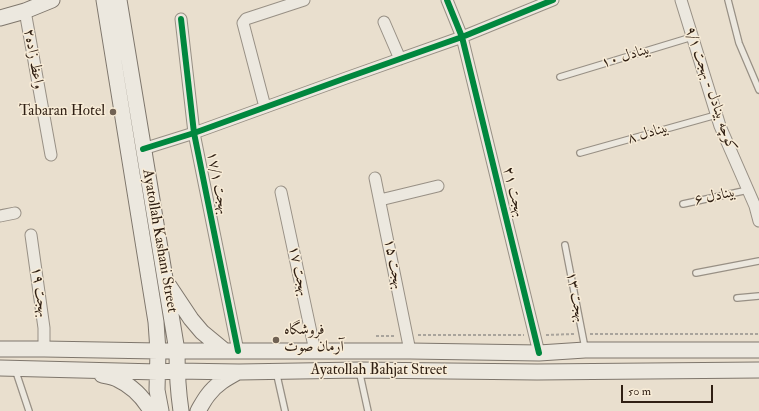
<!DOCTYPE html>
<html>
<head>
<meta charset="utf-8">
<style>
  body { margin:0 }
  #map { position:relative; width:759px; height:411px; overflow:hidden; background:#e9dfce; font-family:"IM FELL Double Pica",serif }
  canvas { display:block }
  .scale { position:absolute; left:621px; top:385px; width:92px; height:18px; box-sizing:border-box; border:2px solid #2f1f13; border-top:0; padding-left:5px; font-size:12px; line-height:14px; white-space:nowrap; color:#2f1f13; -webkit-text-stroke:3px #f8ecd7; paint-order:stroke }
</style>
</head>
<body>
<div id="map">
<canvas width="759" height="411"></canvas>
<div class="scale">50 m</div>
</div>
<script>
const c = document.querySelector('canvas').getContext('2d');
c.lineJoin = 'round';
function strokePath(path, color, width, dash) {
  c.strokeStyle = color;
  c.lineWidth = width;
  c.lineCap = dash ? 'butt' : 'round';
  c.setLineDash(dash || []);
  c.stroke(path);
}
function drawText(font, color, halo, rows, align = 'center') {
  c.font = font + ' "IM FELL Double Pica",Amiri,serif';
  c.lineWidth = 3;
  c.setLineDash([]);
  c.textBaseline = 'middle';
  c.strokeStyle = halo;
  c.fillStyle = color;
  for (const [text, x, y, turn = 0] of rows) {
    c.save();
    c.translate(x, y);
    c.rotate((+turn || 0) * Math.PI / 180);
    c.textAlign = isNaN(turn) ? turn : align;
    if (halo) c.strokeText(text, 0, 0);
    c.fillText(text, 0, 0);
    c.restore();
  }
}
const lane = new Path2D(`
  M728 0 739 43 759 90
  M560 77 692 37
  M580 153 716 115
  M683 204 748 190
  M565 245 585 348
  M696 273 759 261
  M737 298 759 296
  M15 369 29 411
  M359 370 368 411
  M276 371 285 411`);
const street = new Path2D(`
  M447 0 462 37 539 353
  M681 0 720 126 755 206 759 221
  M25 11 51 155
  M181 19 194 133 238 351
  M384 22 400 59
  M265 107 243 23 246 19 304 0
  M143 149 194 133 346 78 462 37 553 0
  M375 178 410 351
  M281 192 315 351
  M380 200 438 186
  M0 216 15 213
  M31 235 44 328V349`);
const secondary = new Path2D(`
  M104 0 156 322 158 351 157 390 161 411
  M119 0 177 351C177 371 178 391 181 411
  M0 18 25 11 52 0
  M169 286 191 319 202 332 225 351
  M0 349H44L158 351H410L539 353 585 350H759
  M0 368 158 372 177 371 239 372 359 370 537 372 759 370
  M102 375C107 376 113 377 117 379 132 386 143 397 151 411
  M198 411C201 406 204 400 208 395 216 384 227 378 238 372`);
strokePath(lane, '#989085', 8);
strokePath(street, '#989085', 13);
strokePath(secondary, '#7e766c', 17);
strokePath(new Path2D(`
  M590 334H759
  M418 335H524
  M546 335 574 334
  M376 336H396`), '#a9a49c', 2, [3, 2]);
strokePath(lane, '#ece8df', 5.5);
strokePath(street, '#ece8df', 11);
strokePath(secondary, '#ece8df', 15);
strokePath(new Path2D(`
  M447 0 462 37 539 353
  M181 19 194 133 238 351
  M143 149 194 133 346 78 462 37 553 0`), '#00873e', 6);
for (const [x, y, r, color] of [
  [113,112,4,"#706254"],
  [276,340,4,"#706254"]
]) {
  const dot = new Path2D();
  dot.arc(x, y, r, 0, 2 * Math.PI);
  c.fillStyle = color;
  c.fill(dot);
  strokePath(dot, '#f8ecd7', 1.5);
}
drawText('15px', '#2f1f13', '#f8ecd7', [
  ["بینادل ۱۰",626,57,-17],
  ["واعظ زاده۲",33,59,80],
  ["کوچه بینادل - بهجت ۹/۱",710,89,71],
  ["بینادل ۸",648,134,-16],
  ["بهجت ۱۷/۱",217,183,79],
  ["بهجت ۲۱",513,192,76],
  ["بینادل ۶",715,197,-12],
  ["Ayatollah Kashani Street",159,241,80],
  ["بهجت ۱۵",393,264,79],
  ["بهجت ۱۷",298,271,78],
  ["بهجت ۱۹",39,292,82],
  ["بهجت ۱۳",575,297,79],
  ["Ayatollah Bahjat Street",379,371]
]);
drawText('15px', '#2f1f13', '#f8ecd7', [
  ["Tabaran Hotel",105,112],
  ["فروشگاه",284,331,"left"],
  ["آرمان صوت",284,348,"left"]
], 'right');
</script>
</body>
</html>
